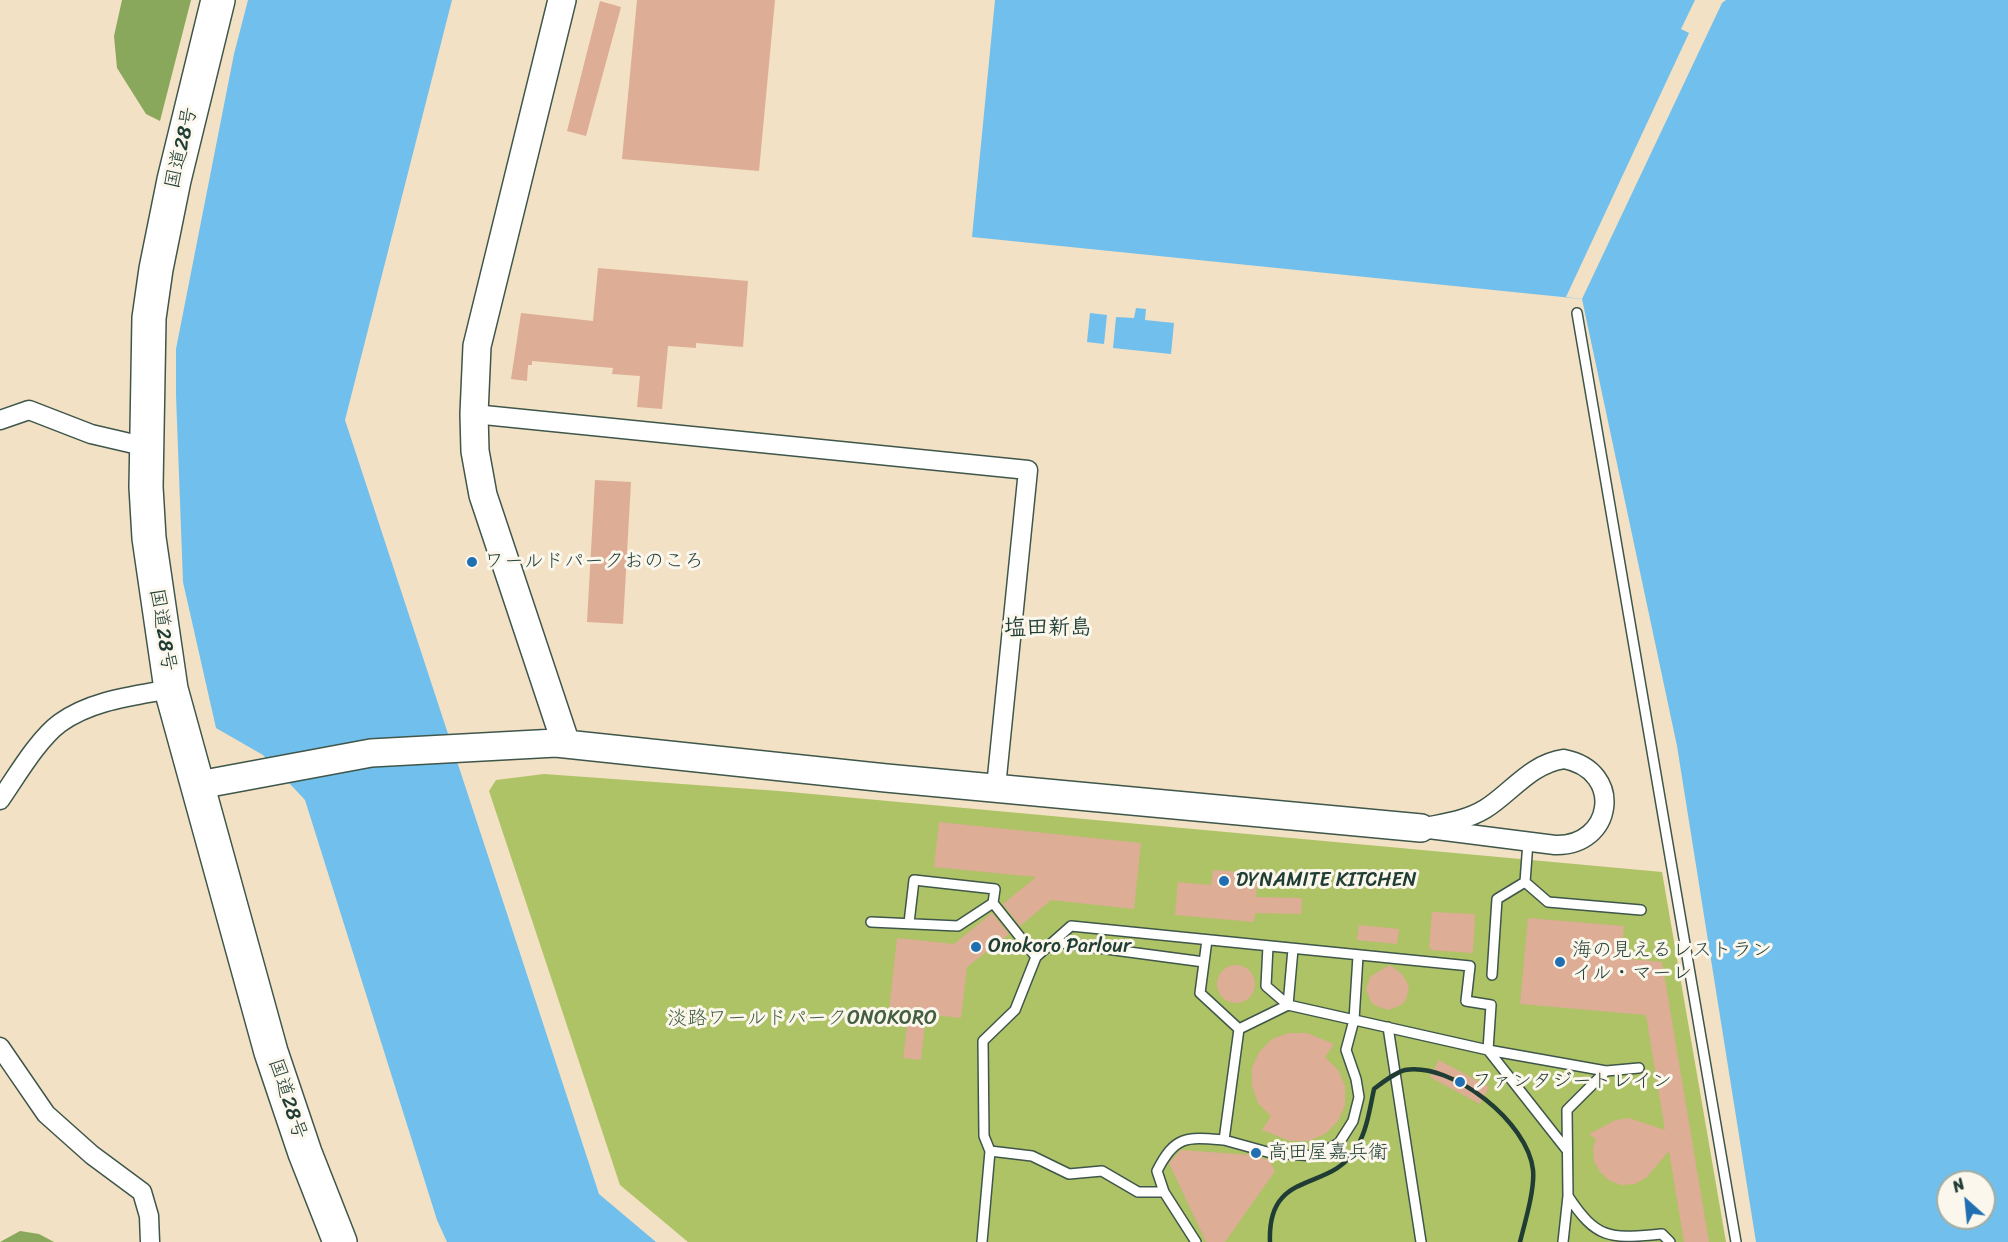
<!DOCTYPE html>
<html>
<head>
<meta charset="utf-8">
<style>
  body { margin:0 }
  #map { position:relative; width:2008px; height:1242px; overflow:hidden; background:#f2e1c4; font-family:Sriracha,sans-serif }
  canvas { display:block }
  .north { position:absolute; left:1936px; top:1170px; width:60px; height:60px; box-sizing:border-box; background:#fbf7ec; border:2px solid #a3ada2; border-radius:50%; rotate:333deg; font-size:16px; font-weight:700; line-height:24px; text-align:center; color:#1f3d34 }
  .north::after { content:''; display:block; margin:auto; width:21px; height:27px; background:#1f6fb2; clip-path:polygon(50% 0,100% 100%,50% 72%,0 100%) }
</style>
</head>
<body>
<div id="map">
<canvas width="2008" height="1242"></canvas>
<div class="north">N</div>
</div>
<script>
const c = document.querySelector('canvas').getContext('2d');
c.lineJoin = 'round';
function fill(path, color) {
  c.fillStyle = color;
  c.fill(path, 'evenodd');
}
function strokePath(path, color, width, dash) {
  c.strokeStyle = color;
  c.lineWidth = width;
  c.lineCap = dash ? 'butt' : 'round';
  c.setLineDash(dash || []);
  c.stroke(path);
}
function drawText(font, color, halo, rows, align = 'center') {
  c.font = font + ' Sriracha,"Klee One",sans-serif';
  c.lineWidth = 6;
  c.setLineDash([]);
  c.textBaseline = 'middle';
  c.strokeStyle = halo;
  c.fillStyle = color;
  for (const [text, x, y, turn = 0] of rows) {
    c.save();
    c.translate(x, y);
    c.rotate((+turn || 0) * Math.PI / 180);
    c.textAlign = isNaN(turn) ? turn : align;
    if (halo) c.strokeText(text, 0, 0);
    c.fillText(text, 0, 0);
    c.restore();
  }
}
fill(new Path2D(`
  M544 774 779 791 1662 872 1726 1242H688L620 1185 489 791 496 780Z`), '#aec266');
fill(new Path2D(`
  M122 0H191L160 121 146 114 117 68 114 36Z
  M20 1231 39 1234 54 1242H0Z`), '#8aa85b');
fill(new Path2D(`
  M248 0H452L345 420 599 1194 656 1242H447L437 1220 305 800 263 755 216 728 183 582 176 395V349L234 54Z
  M995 0H2008V1242H1756L1677 746 1582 299 972 237ZM1948 1182H1984V1218H1948Z
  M1136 308 1146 309 1145 320 1174 323 1171 354 1113 348 1116 317 1134 318Z
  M1090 313 1107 315 1104 344 1087 342Z`), '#71bfec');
fill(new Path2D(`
  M1695 0H1726L1722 3 1582 299 1566 297 1689 33 1681 29Z`), '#f2e1c4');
fill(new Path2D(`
  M637 0H775L759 171 622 159Z
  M600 1 621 7 586 136 567 131Z
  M598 268 748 281 743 347 696 343V348L668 346 662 409 637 407 640 376 612 374 613 368 532 361V365H528L527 381 511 379 521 313 593 321Z
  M595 480 631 482 623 624 587 622Z
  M939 822 1141 843 1134 909 1051 900 1020 926 1003 904 1036 877 934 867Z
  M1213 870 1258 873 1256 897 1302 898 1301 914 1255 913 1254 922 1175 915 1178 882 1211 885Z
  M1432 912 1475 914 1473 953 1429 950 1433 948H1429Z
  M992 913 1009 934 967 967 961 1018 926 1014 921 1060 903 1058 909 1012 889 1010 897 938 954 944Z
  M1528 918 1624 926 1621 958 1662 962 1709 1242H1684L1669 1151 1647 1177 1635 1184 1622 1185 1610 1181 1600 1172 1594 1161 1593 1148 1596 1139 1589 1134 1616 1120 1629 1118 1665 1130 1646 1015 1520 1004Z
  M1359 925 1399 929 1397 944 1357 940Z
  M1217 984a19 19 0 1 1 38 0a19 19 0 1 1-38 0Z
  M1390 965 1402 974 1409 986 1406 1000 1401 1005 1389 1010 1376 1006 1371 1002 1366 989 1371 976Z
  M1289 1033H1307L1334 1044 1325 1057 1338 1070 1345 1086V1105L1338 1121 1325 1134 1308 1141H1290L1262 1130 1271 1116 1258 1103 1252 1086V1068L1259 1052 1272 1039Z
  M1439 1060 1489 1087 1480 1104 1430 1077Z
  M1181 1150 1251 1155 1269 1160 1275 1171 1225 1242H1206L1169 1163Z`), '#dead96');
const lane = new Path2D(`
  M1577 313 1736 1242
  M1525 882 1548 902 1641 910
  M871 922 958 926 993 903 1036 957 1015 1010 983 1041 984 1136 990 1151 982 1242
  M909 923 914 880 995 889 993 903
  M1207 940 1200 993 1239 1029
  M1054 942 1204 962
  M1268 946 1266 986 1288 1005
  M1036 957 1071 926 1470 966 1466 1001 1491 1005 1488 1050 1566 1149
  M1492 975 1497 899 1525 882 1528 842
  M1288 1005 1293 949
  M1388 1027 1421 1242
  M1606 1071 1639 1068
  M1224 1140 1271 1153 1316 1156 1339 1143 1353 1121 1359 1097 1356 1079 1346 1050 1354 1020 1358 956
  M990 1151 1032 1156 1069 1174 1102 1171 1138 1192H1164
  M1568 1196C1598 1242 1612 1238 1662 1234L1670 1242
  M1196 1242 1164 1192 1157 1171C1175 1135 1187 1137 1224 1140L1239 1029 1288 1005 1488 1050 1606 1071 1567 1110 1568 1196 1563 1242`);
const street = new Path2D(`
  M474 414 1028 470 996 787
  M0 420 29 410 91 434 147 447
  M1564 759C1625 771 1613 847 1555 845L1421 828C1444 823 1465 821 1485 809 1512 792 1530 764 1564 759Z
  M0 800C16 777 38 739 60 723 92 700 134 696 171 689
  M0 1047 46 1114 92 1155 142 1192 149 1216 150 1242`);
const secondary = new Path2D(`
  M562 0 477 346 474 414 475 451 483 495 566 744
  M199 785 371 753 556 743 886 778 1421 828`);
const highway = new Path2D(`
  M218 0 174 180 156 269 149 318 146 487 149 538 171 689 271 1052 305 1153 340 1242`);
strokePath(lane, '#3f564a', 12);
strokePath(street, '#3f564a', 21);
strokePath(secondary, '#3f564a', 30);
strokePath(highway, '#3f564a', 36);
strokePath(lane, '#fff', 9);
strokePath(street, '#fff', 18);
strokePath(secondary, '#fff', 27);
strokePath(highway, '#fff', 33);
strokePath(new Path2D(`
  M1270 1242C1267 1167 1331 1194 1357 1147 1367 1130 1370 1108 1374 1089 1383 1082 1394 1073 1405 1070 1452 1062 1528 1122 1533 1170 1535 1189 1525 1222 1520 1242`), '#1f3d34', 4.5);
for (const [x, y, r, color] of [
  [472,562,6,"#1f6fb2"],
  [1224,881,6,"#1f6fb2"],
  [976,947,6,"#1f6fb2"],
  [1560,962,6,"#1f6fb2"],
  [1460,1082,6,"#1f6fb2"],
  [1256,1153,6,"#1f6fb2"]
]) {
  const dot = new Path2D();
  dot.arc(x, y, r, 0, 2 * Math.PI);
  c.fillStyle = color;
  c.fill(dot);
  strokePath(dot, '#fbf7ec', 2);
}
drawText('20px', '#1f3d34', '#fbf7ec', [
  ["国道28号",182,148,-77],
  ["国道28号",162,630,81],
  ["国道28号",287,1099,72]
]);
drawText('20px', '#1f3d34', '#fbf7ec', [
  ["ワールドパークおのころ",484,562],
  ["DYNAMITE KITCHEN",1236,881],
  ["Onokoro Parlour",988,947],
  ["海の見えるレストラン",1572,951],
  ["イル・マーレ",1572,974],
  ["ファンタジートレイン",1472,1082],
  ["高田屋嘉兵衛",1268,1153]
], 'left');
drawText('20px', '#435e40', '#fbf7ec', [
  ["淡路ワールドパークONOKORO",802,1019]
]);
drawText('bold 22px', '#1f3d34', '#fbf7ec', [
  ["塩田新島",1048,628]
]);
</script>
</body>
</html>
